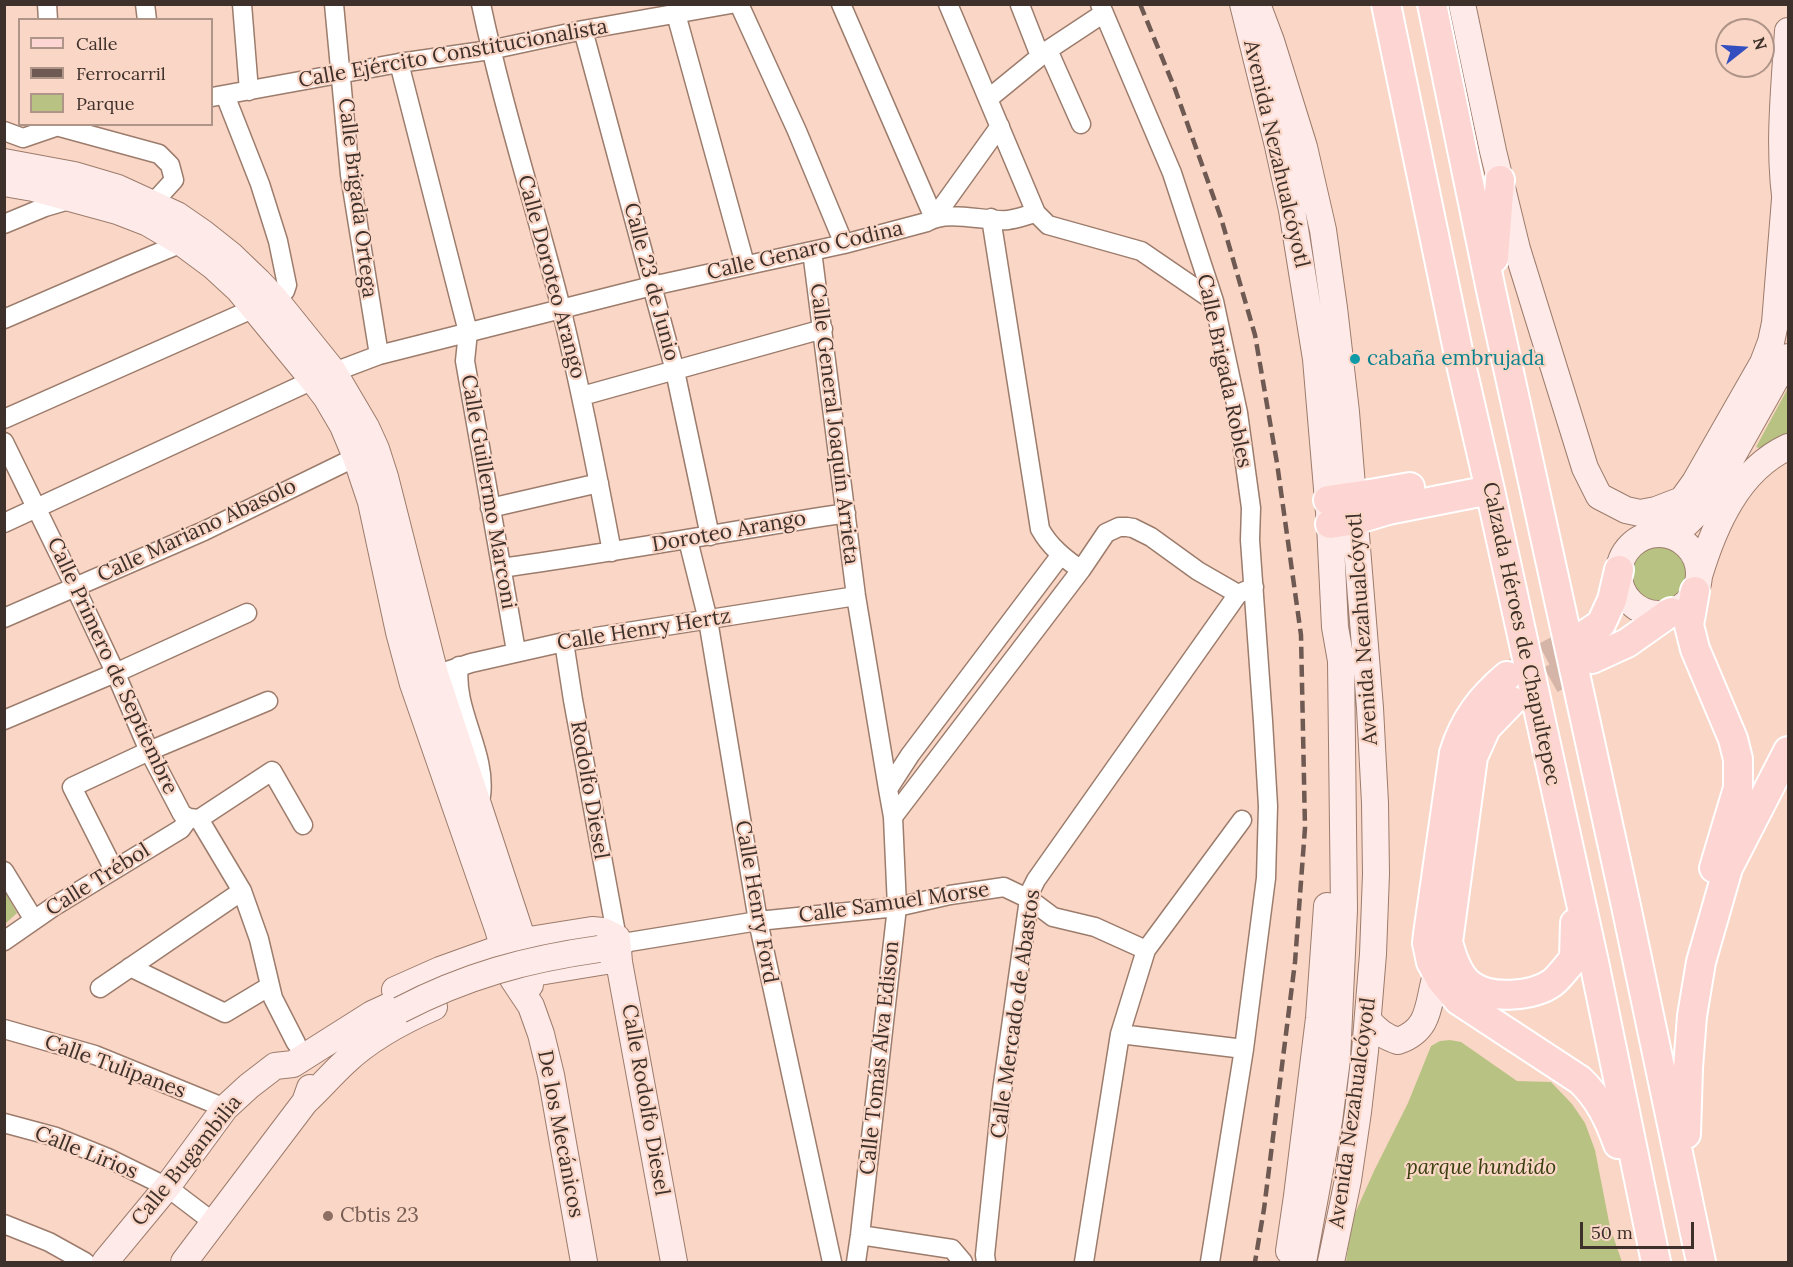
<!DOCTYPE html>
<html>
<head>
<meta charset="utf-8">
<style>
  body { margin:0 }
  #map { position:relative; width:1793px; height:1267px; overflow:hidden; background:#fad6c6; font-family:Lora,serif }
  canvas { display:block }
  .frame { position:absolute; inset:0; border:6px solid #3e302a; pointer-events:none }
  .legend { position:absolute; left:18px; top:18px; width:195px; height:108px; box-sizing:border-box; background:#fad6c6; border:2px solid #af9488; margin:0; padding:8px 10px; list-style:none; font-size:18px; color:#3e302a }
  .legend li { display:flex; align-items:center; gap:12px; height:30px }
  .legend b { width:30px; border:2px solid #af9488 }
  .north { position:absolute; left:1715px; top:18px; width:60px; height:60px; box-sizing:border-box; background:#fad6c6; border:2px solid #af9488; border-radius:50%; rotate:73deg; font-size:16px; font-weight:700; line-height:24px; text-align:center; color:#3e302a }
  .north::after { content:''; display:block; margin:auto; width:21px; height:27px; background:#324ebf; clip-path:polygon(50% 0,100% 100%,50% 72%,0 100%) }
  .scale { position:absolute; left:1580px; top:1222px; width:114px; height:27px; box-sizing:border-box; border:3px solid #3e302a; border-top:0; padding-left:8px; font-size:18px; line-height:21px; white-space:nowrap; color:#3e302a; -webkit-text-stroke:4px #fad6c6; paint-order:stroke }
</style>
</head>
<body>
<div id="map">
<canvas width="1793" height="1267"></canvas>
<div class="frame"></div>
<ul class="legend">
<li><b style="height:8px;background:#fdd5d2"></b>Calle</li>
<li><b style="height:8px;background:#6e5a52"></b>Ferrocarril</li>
<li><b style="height:16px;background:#b8c383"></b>Parque</li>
</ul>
<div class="north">N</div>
<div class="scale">50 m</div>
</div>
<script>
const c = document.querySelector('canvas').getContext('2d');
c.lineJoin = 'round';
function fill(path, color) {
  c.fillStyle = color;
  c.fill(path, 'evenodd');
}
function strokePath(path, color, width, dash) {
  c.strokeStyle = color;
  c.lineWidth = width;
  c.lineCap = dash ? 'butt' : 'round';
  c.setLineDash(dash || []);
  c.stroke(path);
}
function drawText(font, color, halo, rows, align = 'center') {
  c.font = font + ' Lora,serif';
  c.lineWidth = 4.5;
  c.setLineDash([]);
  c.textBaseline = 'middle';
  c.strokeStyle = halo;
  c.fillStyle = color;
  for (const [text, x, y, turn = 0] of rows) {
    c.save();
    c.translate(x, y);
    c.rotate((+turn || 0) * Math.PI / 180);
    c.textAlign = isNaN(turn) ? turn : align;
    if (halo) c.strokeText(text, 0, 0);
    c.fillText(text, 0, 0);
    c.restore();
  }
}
fill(new Path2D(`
  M1788 388V442L1762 449 1756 447Z
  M1630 575a29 29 0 1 1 58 0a29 29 0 1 1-58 0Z
  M5 892 17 913 5 924H4Z
  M1450 1040 1461 1042 1517 1081 1551 1082 1572 1104 1585 1123 1595 1150 1610 1227 1622 1262H1346L1352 1220 1374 1171 1408 1103 1431 1046 1440 1041Z`), '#b8c383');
strokePath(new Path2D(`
  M1508 676 1583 636
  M1514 700 1561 674 1592 659`), '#d4b5a7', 28, [28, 14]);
const street = new Path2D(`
  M47 4 48 20
  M145 4 147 20
  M242 4 249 91
  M334 4 350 175 379 355
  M481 4C503 108 536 209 562 312 581 391 597 472 612 552
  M739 4 797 131 844 244
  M841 4 934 218
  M948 4 1036 213
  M1100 4 1172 173 1214 301 1238 413 1251 508 1250 540 1263 721 1268 806 1266 878 1244 1049 1210 1262
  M1020 5 1040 56
  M676 14 745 264
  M583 30 675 371 710 536
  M1048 50 1081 124
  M399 63 468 332 465 361 516 651
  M212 97 399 63 490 50 583 30 731 4
  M988 99 1048 50 1104 13
  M59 124 60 127 159 154 170 165 174 180 153 203
  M4 131 23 138 64 124
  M934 218 1000 126
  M991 218 1040 529C1050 547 1064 558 1081 570L1106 533 1119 527H1127L1133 528 1151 537 1198 571 1238 594
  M4 224 45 207 72 199
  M812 251 856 596 888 789
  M4 319 129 265 182 243
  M582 396 823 329
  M4 419 275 299 285 291 287 285 278 241 260 184 225 95
  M4 442 75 587 115 672 149 751 182 814 189 818 199 819 242 891 259 939 273 998 296 1043
  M490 508 599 483
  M4 523 313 380 379 355 652 286 844 244 927 222C947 209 986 222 1008 220 1017 219 1027 215 1036 213L1048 225 1141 251 1214 301
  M688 540 708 620 758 921 832 1262
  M501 568C616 552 730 531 846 513
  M4 618 204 531 356 457
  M564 642 573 700 616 933
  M459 666C453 710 487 752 481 796
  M426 678 471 663 564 642 856 596
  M4 720 122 670 247 613
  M893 817 1081 570
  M199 819 272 771 303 825
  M114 870 72 787 149 751 268 701
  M4 871 34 920
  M4 941 53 907 181 829 189 818
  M617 950 629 942 758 921 897 907 950 895 1004 887 1029 899 1053 917 1095 927 1146 950
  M130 967 225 1013 270 986
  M100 988 242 891
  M4 1029 95 1055 225 1108
  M1120 1034 1244 1049
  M4 1123 56 1137 108 1158 167 1187 213 1222
  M4 1224 49 1242 85 1262
  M860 1235 952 1249 963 1262
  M856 1262 860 1235 897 907 893 817 888 789 910 755 1060 556
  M986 1262 985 1255 1002 1091 1030 892 1036 880 1238 594 1254 587
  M1084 1262 1120 1034 1146 950 1242 820`);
const secondary = new Path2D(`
  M1243 4 1278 146 1292 210 1316 359 1330 524 1335 627 1341 661 1344 910 1337 1059 1329 1121 1303 1262
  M1257 4 1271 41 1304 147 1323 230 1334 308 1346 412 1370 708 1375 803 1376 874 1373 954 1365 1051 1358 1112 1348 1180 1331 1262
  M1462 4 1493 151 1517 249 1585 468 1599 496 1626 510 1640 513 1656 510 1682 500 1695 482 1763 363 1771 342 1775 323 1785 199
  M4 162 74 175 118 188 177 215 203 233 232 256 258 281 275 299 333 371 366 427 376 449 385 477 435 674 523 941 527 958 530 985
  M4 183 33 188 117 211 148 223 182 243 213 266 239 290 313 380 326 397 343 426 356 457 371 502 399 632 413 684 498 929 513 979 531 1006 541 1034 551 1075 584 1262
  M1788 216C1777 155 1784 93 1788 31
  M1664 534 1687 523 1705 505 1788 357
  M1619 574a40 40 0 1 1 80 0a40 40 0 1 1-80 0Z
  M1699 576C1714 526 1738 470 1788 447
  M617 938 619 962 674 1262
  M533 973 606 961 617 950
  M395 990 440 970 504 947 523 941 592 930 603 931 617 938
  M1368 1020C1377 1031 1385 1037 1398 1041 1433 1029 1427 1001 1437 972
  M305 1102C319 1089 331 1075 345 1062 370 1038 402 1021 434 1007
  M1289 1251 1297 1196 1319 1018 1327 906
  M105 1262 167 1187 225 1108 249 1086 275 1066 293 1064 372 1014 420 992
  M184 1262 305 1102 310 1088`);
const primary = new Path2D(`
  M1386 4 1460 360 1490 490 1594 962 1656 1262
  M1432 4 1491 290 1626 906 1701 1262
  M1494 258 1500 180
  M1328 500 1376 493 1410 487
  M1330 524 1355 520 1388 510 1490 490
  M1695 591 1689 625 1695 649 1733 739 1738 759V788L1714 868
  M1583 636 1601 624 1612 600 1619 570
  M1592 659 1627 643 1671 612
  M1507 676C1481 698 1464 720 1454 753L1428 934 1427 943 1431 962 1441 980 1458 1000 1580 1080C1599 1098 1609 1119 1618 1144
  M1512 701 1486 728 1473 757 1448 942C1452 957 1458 977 1472 986 1491 1000 1534 996 1552 983 1560 977 1567 966 1574 959L1575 923
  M1686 1134 1688 1068 1692 1016 1701 962 1728 868 1788 751`);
strokePath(street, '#9c7c6c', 21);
strokePath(secondary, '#9c7c6c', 28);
strokePath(primary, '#fff', 32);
strokePath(street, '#fff', 18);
strokePath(secondary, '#feeae8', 26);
strokePath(primary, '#fdd5d2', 28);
strokePath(new Path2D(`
  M1140 4 1175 89 1221 218 1255 335 1277 463 1301 635 1305 828 1295 962 1264 1209 1255 1262`), '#6e5a52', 4.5, [12, 6]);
const secondaryBridge = new Path2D(`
  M400 1010C465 976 527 959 599 949`);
strokePath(secondaryBridge, '#9c7c6c', 28, []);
strokePath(secondaryBridge, '#feeae8', 26);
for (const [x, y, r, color] of [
  [1355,359,6,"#0f9aa8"],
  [328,1216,6,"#8d6e63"]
]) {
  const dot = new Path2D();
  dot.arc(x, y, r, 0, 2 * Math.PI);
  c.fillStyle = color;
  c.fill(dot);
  strokePath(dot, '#fad6c6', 2);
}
drawText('21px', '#3e302a', '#fad6c6', [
  ["Calle Ejército Constitucionalista",453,54,-10],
  ["Avenida Nezahualcóyotl",1276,154,77],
  ["Calle Brigada Ortega",357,198,83],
  ["Calle Genaro Codina",805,251,-13],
  ["Calle Doroteo Arango",551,277,75],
  ["Calle 23 de Junio",651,282,75],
  ["Calle Brigada Robles",1224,371,78],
  ["Calle General Joaquín Arrieta",834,424,83],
  ["Calle Guillermo Marconi",488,492,80],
  ["Calle Mariano Abasolo",197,531,-25],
  ["Doroteo Arango",729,532,-10],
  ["Avenida Nezahualcóyotl",1363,629,-94],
  ["Calle Henry Hertz",644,630,-9],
  ["Calzada Héroes de Chapultepec",1521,634,78],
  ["Calle Primero de Septiembre",112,666,65],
  ["Rodolfo Diesel",589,790,80],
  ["Calle Trébol",98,880,-32],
  ["Calle Henry Ford",756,902,80],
  ["Calle Samuel Morse",894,903,-8],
  ["Calle Mercado de Abastos",1016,1014,-82],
  ["Calle Tomás Alva Edison",880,1058,-84],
  ["Calle Tulipanes",115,1067,20],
  ["Calle Rodolfo Diesel",645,1100,80],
  ["Avenida Nezahualcóyotl",1353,1113,-82],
  ["De los Mecánicos",560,1134,79],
  ["Calle Lirios",86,1153,22],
  ["Calle Bugambilia",187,1161,-51]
]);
drawText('21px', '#0d838f', '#fad6c6', [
  ["cabaña embrujada",1367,359]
], 'left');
drawText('italic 21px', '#383e0d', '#fad6c6', [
  ["parque hundido",1481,1168]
]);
drawText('21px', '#785e54', '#fad6c6', [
  ["Cbtis 23",340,1216]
], 'left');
</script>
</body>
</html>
